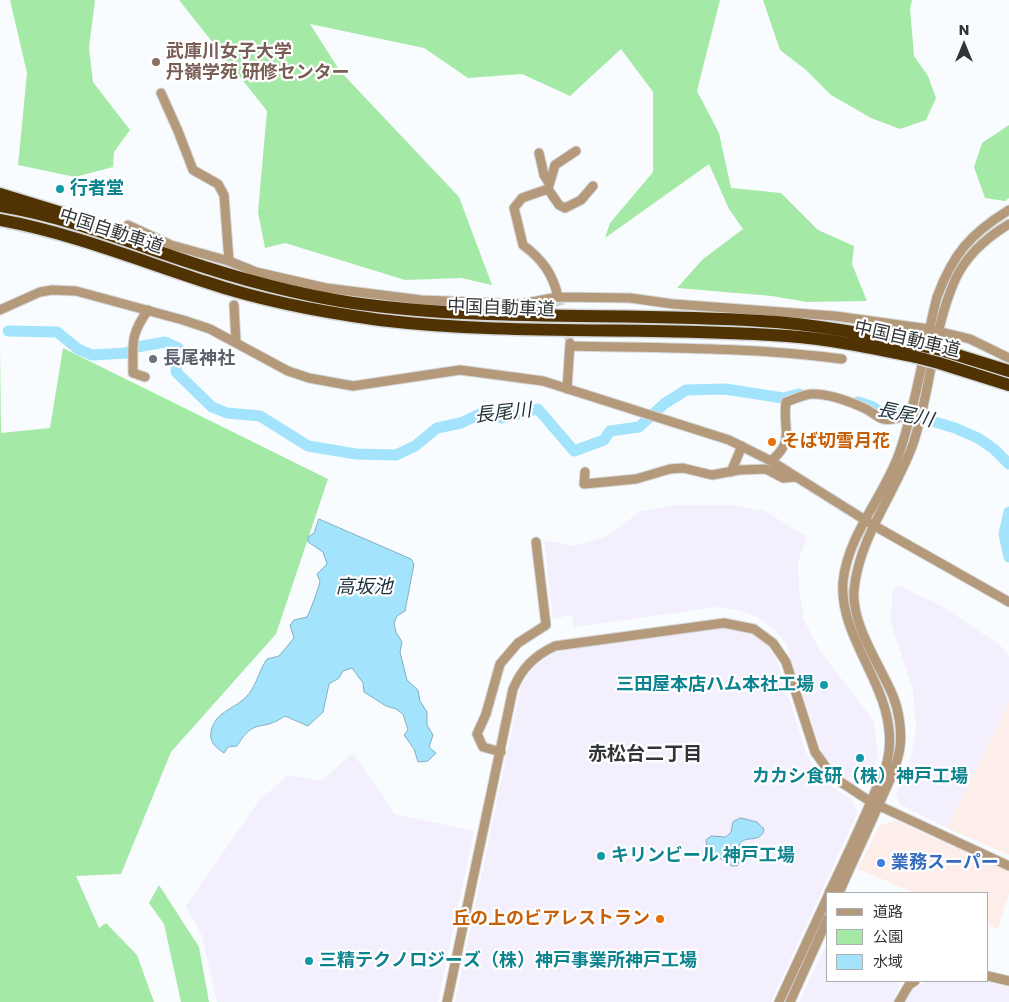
<!DOCTYPE html>
<html>
<head>
<meta charset="utf-8">
<style>
  body { margin:0 }
  #map { position:relative; width:1009px; height:1002px; overflow:hidden; background:#f9fcff; font-family:Poppins,"Noto Sans JP",sans-serif }
  canvas { display:block }
  .legend { position:absolute; left:826px; top:892px; width:162px; height:90px; box-sizing:border-box; background:#fff; border:1px solid #adaeaf; margin:0; padding:6px 9px; list-style:none; font-size:15px; color:#323538 }
  .legend li { display:flex; align-items:center; gap:10px; height:25px }
  .legend b { width:25px; border:1px solid #adaeaf }
  .north { position:absolute; left:939px; top:20px; width:50px; height:50px; -webkit-text-stroke:4px #fff; paint-order:stroke; rotate:0deg; font-size:14px; font-weight:700; line-height:20px; text-align:center; color:#323538 }
  .north::after { content:''; display:block; margin:auto; width:18px; height:22px; background:#323538; clip-path:polygon(50% 0,100% 100%,50% 72%,0 100%) }
</style>
</head>
<body>
<div id="map">
<canvas width="1009" height="1002"></canvas>
<ul class="legend">
<li><b style="height:6px;background:#b49a7a"></b>道路</li>
<li><b style="height:14px;background:#a5e9a6"></b>公園</li>
<li><b style="height:14px;background:#a4e3fc"></b>水域</li>
</ul>
<div class="north">N</div>
</div>
<script>
const c = document.querySelector('canvas').getContext('2d');
c.lineJoin = 'round';
function fill(path, color) {
  c.fillStyle = color;
  c.fill(path, 'evenodd');
}
function strokePath(path, color, width, dash) {
  c.strokeStyle = color;
  c.lineWidth = width;
  c.lineCap = dash ? 'butt' : 'round';
  c.setLineDash(dash || []);
  c.stroke(path);
}
function drawText(font, color, halo, rows, align = 'center') {
  c.font = font + ' Poppins,"Noto Sans JP",sans-serif';
  c.lineWidth = 4.5;
  c.setLineDash([]);
  c.textBaseline = 'middle';
  c.strokeStyle = halo;
  c.fillStyle = color;
  for (const [text, x, y, turn = 0] of rows) {
    c.save();
    c.translate(x, y);
    c.rotate((+turn || 0) * Math.PI / 180);
    c.textAlign = isNaN(turn) ? turn : align;
    if (halo) c.strokeText(text, 0, 0);
    c.fillText(text, 0, 0);
    c.restore();
  }
}
fill(new Path2D(`
  M1009 701V855L947 828Z
  M894 820 1009 872V893L998 929 988 925V893H915L858 869 879 826Z`), '#fdeeea');
fill(new Path2D(`
  M676 505H732L765 511 807 537 798 562 799 589 804 620 820 651 874 721 878 759 868 782 856 786 841 777 825 761 786 644 778 633 756 616 737 610 718 607 574 627 572 615 553 619 544 540 574 546 607 536 641 511Z
  M899 586 942 606 1001 646 1009 657V701L947 828 900 804 896 794 911 757 916 729 913 690 891 623 892 594 894 588Z
  M725 628 744 631 758 638 769 648 777 660 806 752 815 769 838 791 852 799 857 814 771 1002H455L521 686 536 665 557 651Z
  M353 753 395 814 474 831 438 1002H217L202 936 186 906 258 802 288 775 321 781Z
  M828 941V981H901L893 1002H799Z
  M926 981H987L1009 987V1002H906L913 989Z`), '#f4effc');
fill(new Path2D(`
  M10 0H95L89 48 93 82 130 130 114 152 113 167 75 177 18 165 27 73Z
  M179 0H720L697 91 719 133 731 188 781 193 818 230 854 246 852 264 867 301 807 302 772 296 677 288 703 259 743 229 729 209 709 164 605 238 610 223 653 172V92L621 49 570 96 522 74 468 78 424 48 310 24 340 71 459 197 492 285 461 278 405 280 285 243 265 248 258 212 267 111Z
  M763 0H912L910 9 914 56 928 76 936 98 926 120 900 129 871 118 831 95 806 70 780 50Z
  M1009 125V198L1005 201 985 198 974 167 982 143Z
  M0 343 1 433 50 428 63 348 328 479 276 634 171 752 121 874 76 876 99 928 106 923 137 955 154 1002H0Z
  M159 885 199 947 209 1002H181L164 924 149 903Z`), '#a5e9a6');
const water = new Path2D(`
  M319 519 411 559 414 564 405 611 397 616 394 623 396 632 402 642 400 652 407 680 418 690 420 701 427 712V725L433 735 429 747 436 753 428 761 418 762 414 749 404 735 408 730 403 714 396 709 386 706 364 692 363 683 352 668 343 671 339 678 329 684 323 712 308 726 285 716C261 733 255 716 237 746L228 747 224 753C215 747 209 742 211 731 216 711 233 710 246 697 256 688 259 670 267 659L279 656 294 638 290 625 294 620 307 617C310 612 319 587 320 581L317 574 327 564 323 552 308 542V537L314 533Z
  M741 818 757 822 764 829C761 849 732 826 740 860L737 866H732L707 850 706 840 711 836 726 837 731 832 733 822Z`);
fill(water, '#a4e3fc');
strokePath(water, '#82afc1', 1);
strokePath(new Path2D(`
  M8 331 57 332 78 349 92 355 127 353 137 347 165 342 178 348 176 372 212 407 227 413 260 416 308 446 356 454 396 455 415 446 437 428 461 423 482 413 502 418 538 409 574 451 604 440 610 431 639 427 664 404 686 390 725 389 783 398 799 394
  M858 402 873 407 885 415 902 412 955 428 978 438 994 449 1009 464
  M1009 512 1004 534 1009 557`), '#a4e3fc', 11);
strokePath(new Path2D(`
  M229 261 234 305
  M558 297 570 343`), '#d1d4d7', 9, [9, 4.5]);
const minor = new Path2D(`
  M161 93 178 131 193 170 218 184 224 195 229 261
  M539 153 544 175 549 183
  M548 189 555 165 576 151
  M128 225 171 245 229 261 256 272 326 288 421 300 521 304 558 297 630 298 673 304 835 316 929 329 970 339 1009 358
  M558 297C553 274 542 259 523 245L514 208 522 198 548 189 559 205 565 208 581 200 593 186
  M234 305 236 342
  M0 310 40 292 52 290 76 291 183 320 210 329 288 371 309 378 353 386 460 370 543 381 729 440 771 461 873 525 1009 602
  M570 346C660 348 752 347 842 359
  M145 377 133 373C133 343 130 335 148 310
  M567 389 570 343
  M771 461C796 440 782 429 786 402 795 399 804 394 813 394 829 394 851 402 866 409 872 412 877 417 883 419 892 422 900 414 910 418
  M585 472 584 484 636 479 670 469 683 468 712 475 739 470 766 469 783 478 796 477
  M731 472 742 446
  M501 752 483 747 477 734 486 714 500 664 518 643 546 625 536 542
  M829 893C843 864 857 834 870 804 875 790 883 776 887 762 893 740 888 713 879 692 865 656 840 621 843 582 848 533 885 496 900 451 917 401 924 348 937 297 953 254 970 234 1009 210
  M839 893C852 863 866 834 879 804 887 786 897 767 900 747 902 731 899 711 893 696 880 665 851 624 854 590 859 537 895 494 913 444 931 391 932 332 955 280 966 255 986 238 1009 224
  M988 976 1009 981
  M447 1002 513 689C522 668 534 656 555 646L724 623 754 629 773 643 786 662 815 752 833 777 871 802 1009 866
  M779 1002 828 896
  M790 1002 828 918
  M899 1002 909 985 915 981`);
const highway = new Path2D(`
  M0 194 62 213
  M0 206C62 216 121 239 180 259 236 278 294 294 353 303 488 322 625 312 761 321 814 324 866 334 918 345
  M0 220C71 233 138 260 206 282 262 301 321 312 380 320 514 336 651 326 787 336 830 339 873 348 916 357
  M941 350 1009 371
  M939 363 1009 385`);
strokePath(minor, '#d5d8db', 11);
strokePath(highway, '#d5d8db', 15);
strokePath(minor, '#b49a7a', 9);
strokePath(highway, '#513303', 12);
const highwayBridge = new Path2D(`
  M918 345 941 350
  M916 357 939 363`);
strokePath(highwayBridge, '#d5d8db', 15, []);
strokePath(highwayBridge, '#513303', 12);
for (const [x, y, r, color] of [
  [156,62,5,"#8d6e63"],
  [60,189,5,"#0f9aa8"],
  [153,359,5,"#6b7280"],
  [772,442,5,"#e8710a"],
  [824,685,5,"#0f9aa8"],
  [860,758,5,"#0f9aa8"],
  [601,856,5,"#0f9aa8"],
  [881,863,5,"#3f7fe0"],
  [660,919,5,"#e8710a"],
  [309,961,5,"#0f9aa8"]
]) {
  const dot = new Path2D();
  dot.arc(x, y, r, 0, 2 * Math.PI);
  c.fillStyle = color;
  c.fill(dot);
  strokePath(dot, '#fff', 2);
}
drawText('bold 18px', '#785e54', '#fff', [
  ["武庫川女子大学",166,52],
  ["丹嶺学苑 研修センター",166,73]
], 'left');
drawText('bold 18px', '#0d838f', '#fff', [
  ["行者堂",70,189],
  ["三田屋本店ハム本社工場",814,685,"right"],
  ["カカシ食研（株）神戸工場",860,777,"center"],
  ["キリンビール 神戸工場",611,856],
  ["三精テクノロジーズ（株）神戸事業所神戸工場",319,961]
], 'left');
drawText('18px', '#323538', '#fff', [
  ["中国自動車道",111,232,18],
  ["中国自動車道",501,309,2],
  ["中国自動車道",907,340,13]
]);
drawText('bold 18px', '#5b616d', '#fff', [
  ["長尾神社",163,359]
], 'left');
drawText('bold 18px', '#c56008', '#fff', [
  ["そば切雪月花",782,442],
  ["丘の上のビアレストラン",650,919,"right"]
], 'left');
drawText('bold 18px', '#366cbe', '#fff', [
  ["業務スーパー",891,863]
], 'left');
drawText('italic 19px', '#1c3139', '#fff', [
  ["長尾川",503,414,-6],
  ["長尾川",905,416,12],
  ["高坂池",364,588]
]);
drawText('bold 19px', '#323538', '#fff', [
  ["赤松台二丁目",645,755]
]);
</script>
</body>
</html>
